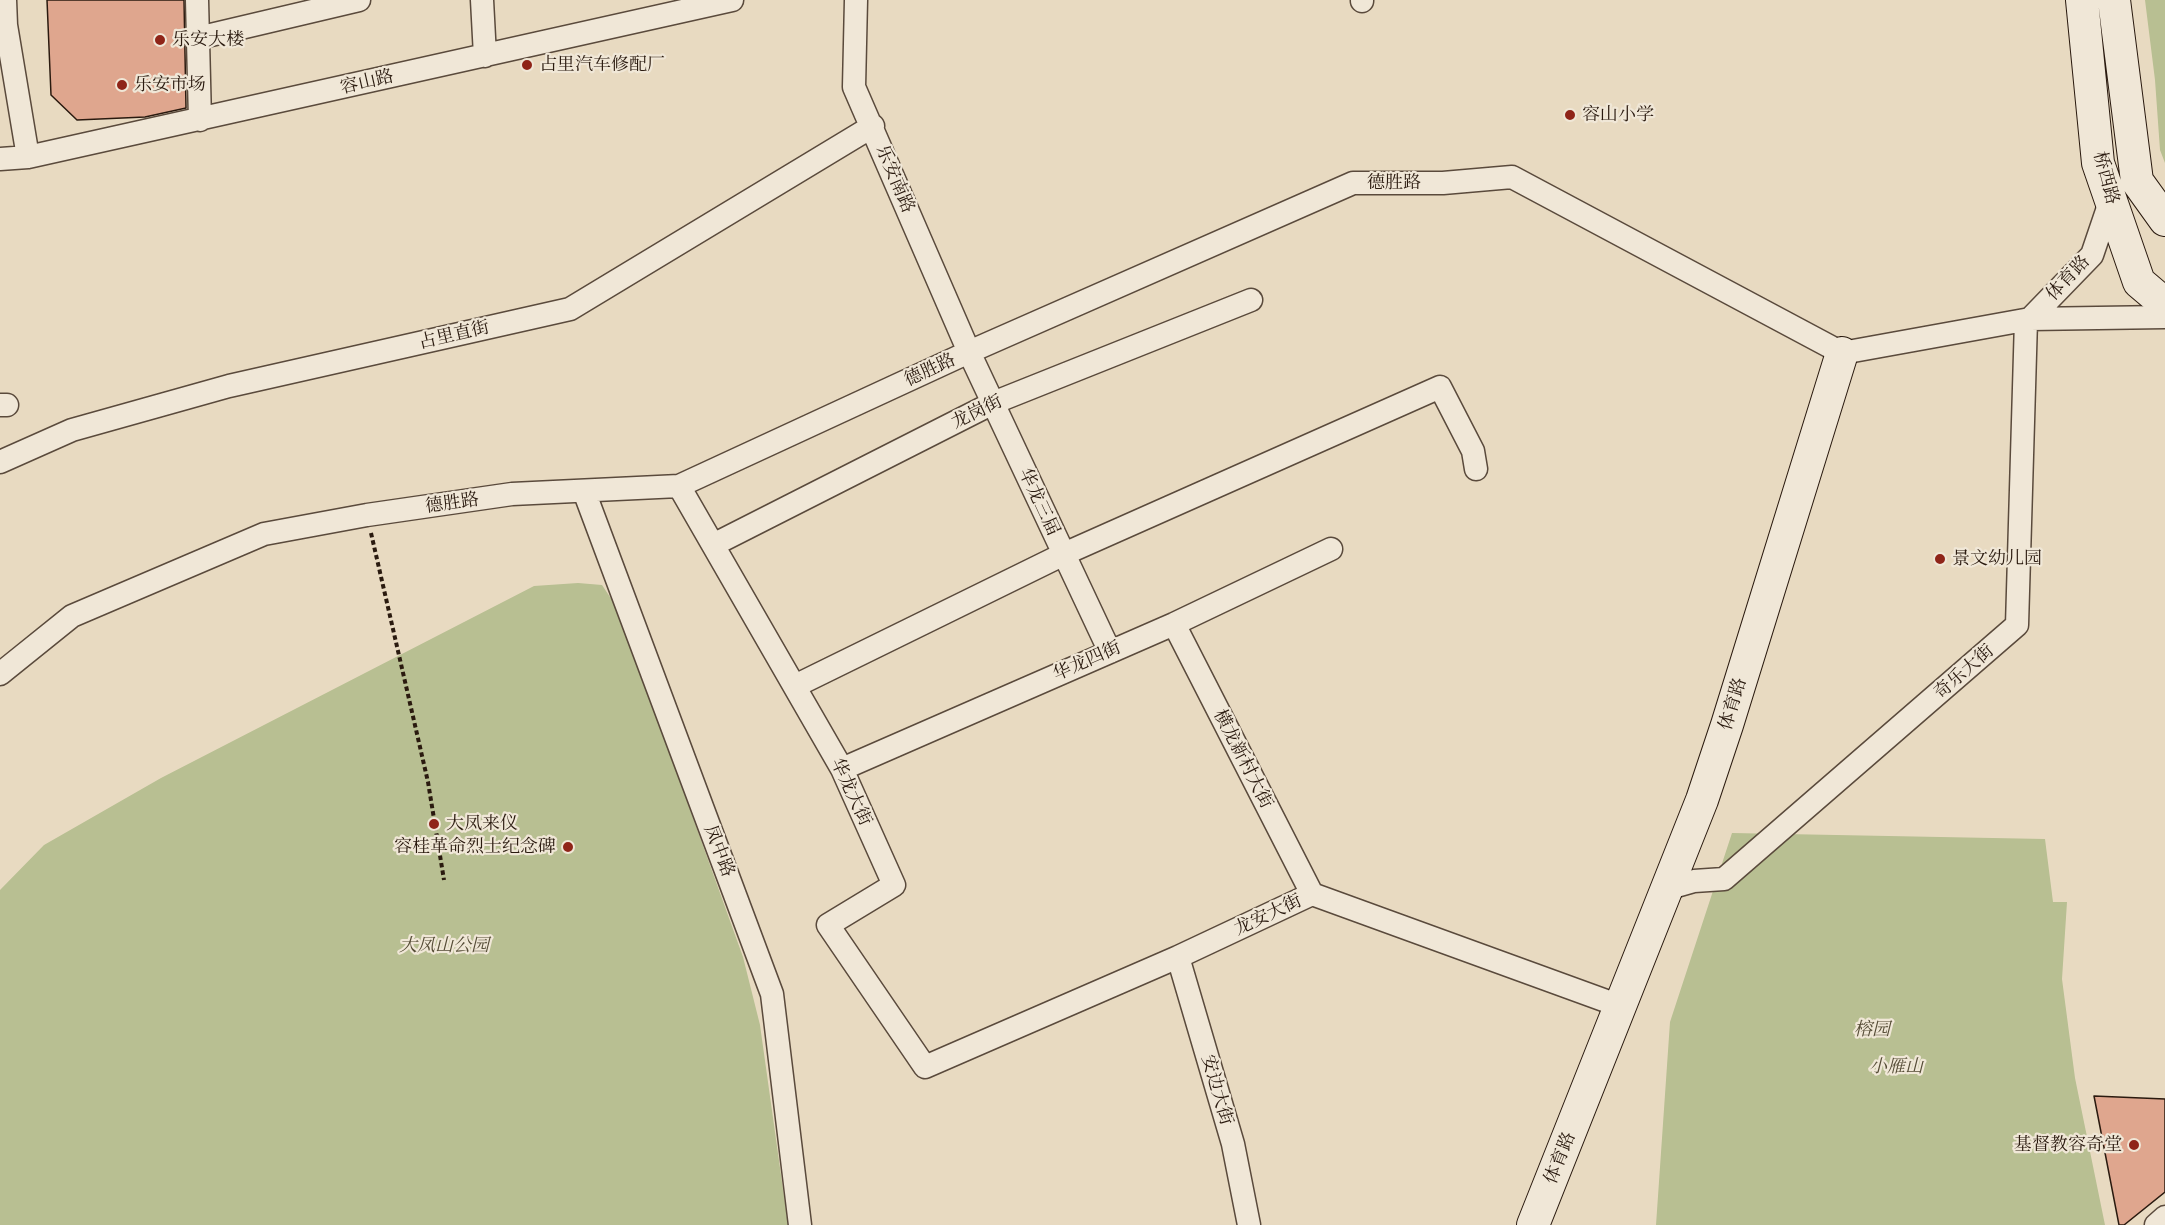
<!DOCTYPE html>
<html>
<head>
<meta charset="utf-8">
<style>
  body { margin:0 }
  canvas { display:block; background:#e8dac1 }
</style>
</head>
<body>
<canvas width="2165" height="1225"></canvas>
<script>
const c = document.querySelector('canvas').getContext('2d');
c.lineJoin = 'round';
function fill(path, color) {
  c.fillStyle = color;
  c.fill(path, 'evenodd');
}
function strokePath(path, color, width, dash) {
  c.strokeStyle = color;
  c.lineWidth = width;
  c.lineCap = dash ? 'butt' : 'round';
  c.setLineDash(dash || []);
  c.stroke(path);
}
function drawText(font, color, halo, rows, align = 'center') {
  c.font = font + ' "Libre Caslon Text","Noto Serif SC",serif';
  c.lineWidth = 4.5;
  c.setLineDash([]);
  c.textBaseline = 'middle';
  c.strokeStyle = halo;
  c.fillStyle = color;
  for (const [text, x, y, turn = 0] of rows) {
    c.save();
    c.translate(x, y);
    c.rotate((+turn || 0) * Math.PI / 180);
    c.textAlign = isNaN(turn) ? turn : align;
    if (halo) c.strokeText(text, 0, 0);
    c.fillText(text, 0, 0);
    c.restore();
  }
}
fill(new Path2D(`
  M2145 0H2165V163L2160 150 2155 80Z
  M578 583 602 585 618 609 743 957 760 1025 788 1225H0V890L44 845 161 778 534 586Z
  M1732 833 2045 839 2053 902H2067L2062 979 2075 1078 2105 1225H1656L1670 1022Z`), '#b8bf92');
const building = new Path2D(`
  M47 0H184L186 108 145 117 77 120 51 95Z
  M2094 1096 2165 1099V1192L2124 1225H2119Z`);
fill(building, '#dfa68e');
strokePath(building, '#2a1a0f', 1.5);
const street = new Path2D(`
  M5 0 6 25 28 157
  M197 0 200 120
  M482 0 485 56
  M856 0 854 87 969 352 1110 652
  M1362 0V1
  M198 38 359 0
  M0 159 28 157 732 0
  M2030 319 2092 255 2111 199
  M0 405H7
  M0 462 72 430 229 386 570 309 873 126
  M679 486 842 769 894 885 828 925 925 1067 1178 957 1312 894 1620 1006
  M584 491 772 994 800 1225
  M713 545 993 403 1251 300
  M1174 624 1312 894
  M0 674 72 616 264 534 367 515 512 494 679 486 969 352 1353 183H1443L1512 177 1842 353 2030 319 2165 317
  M795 686 1064 554 1440 387 1473 451 1476 469
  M842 769 1174 624 1331 549
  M1666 889 1694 881 1724 879 2017 625 2026 320
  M1178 957 1233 1144 1249 1225
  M2156 1225 2165 1217`);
const secondary = new Path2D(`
  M2082 0 2098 163 2139 282 2165 304
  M2114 0 2137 181 2165 220
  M1533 1225 1702 800 1727 725 1842 353`);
strokePath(street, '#5a4a3c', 25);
strokePath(secondary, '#2a1a0f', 34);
strokePath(new Path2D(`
  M371 533 428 782 444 880`), '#2a1a0f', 4, [4.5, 3]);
strokePath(street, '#f0e7d7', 22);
strokePath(secondary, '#f0e7d7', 32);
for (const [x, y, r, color] of [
  [160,40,6,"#8f2418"],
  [527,65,6,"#8f2418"],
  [122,85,6,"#8f2418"],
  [1570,115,6,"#8f2418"],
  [1940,559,6,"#8f2418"],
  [434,824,6,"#8f2418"],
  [568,847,6,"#8f2418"],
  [2134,1145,6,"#8f2418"]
]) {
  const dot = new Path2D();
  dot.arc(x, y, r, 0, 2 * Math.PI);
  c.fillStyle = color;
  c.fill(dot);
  strokePath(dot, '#f0e7d7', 2);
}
drawText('18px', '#2a1a0f', '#f0e7d7', [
  ["乐安大楼",172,40],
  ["占里汽车修配厂",539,65],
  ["乐安市场",134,85],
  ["容山小学",1582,115],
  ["景文幼儿园",1952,559],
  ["大凤来仪",446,824],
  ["容桂革命烈士纪念碑",556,847,"right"],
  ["基督教容奇堂",2122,1145,"right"]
], 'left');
drawText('18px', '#2a1a0f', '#f0e7d7', [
  ["容山路",367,82,-13],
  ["桥西路",2106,178,75],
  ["乐安南路",895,179,67],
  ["德胜路",1394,183],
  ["体育路",2068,278,-47],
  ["占里直街",454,335,-13],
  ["德胜路",930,370,-25],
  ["龙岗街",977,412,-26],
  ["华龙三届",1039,502,65],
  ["德胜路",452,503,-8],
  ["华龙四街",1087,661,-24],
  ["奇乐大街",1964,672,-41],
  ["体育路",1733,704,-73],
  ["横龙新村大街",1243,759,63],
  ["华龙大街",851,792,65],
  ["凤中路",719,851,69],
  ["龙安大街",1268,915,-25],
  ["安边大街",1217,1090,74],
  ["体育路",1560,1158,-68]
]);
drawText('italic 18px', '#554c36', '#f0e7d7', [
  ["大凤山公园",444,946],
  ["榕园",1872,1030],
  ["小雁山",1896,1067]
]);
</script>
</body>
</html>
